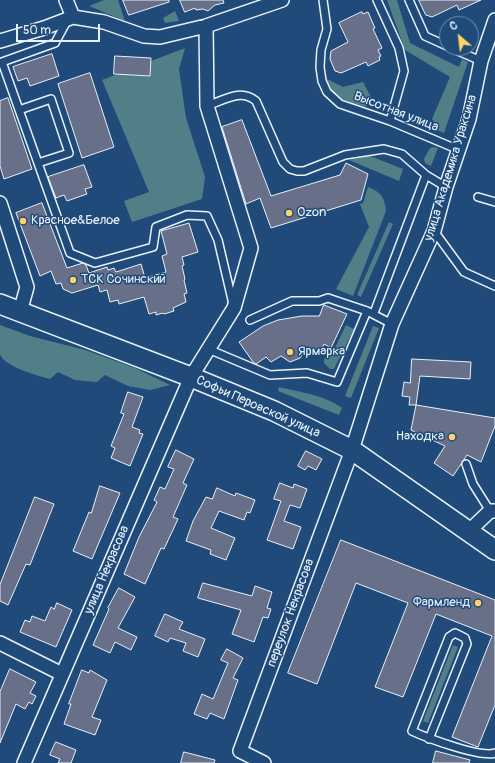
<!DOCTYPE html>
<html>
<head>
<meta charset="utf-8">
<style>
  body { margin:0 }
  #map { position:relative; width:495px; height:763px; overflow:hidden; background:#1f4a7a; font-family:Pangolin,sans-serif }
  canvas { display:block }
  .north { position:absolute; left:439px; top:16px; width:40px; height:40px; box-sizing:border-box; background:#1f4a7a; border:1px solid #6f8dac; border-radius:50%; rotate:332deg; font-size:11px; font-weight:700; line-height:16px; text-align:center; color:#e8f1f8 }
  .north::after { content:''; display:block; margin:auto; width:14px; height:18px; background:#ffd166; clip-path:polygon(50% 0,100% 100%,50% 72%,0 100%) }
  .scale { position:absolute; left:16px; top:24px; width:84px; height:18px; box-sizing:border-box; border:2px solid #e8f1f8; border-top:0; padding-left:5px; font-size:12px; line-height:14px; white-space:nowrap; color:#e8f1f8; -webkit-text-stroke:3px #1f4a7a; paint-order:stroke }
</style>
</head>
<body>
<div id="map">
<canvas width="495" height="763"></canvas>
<div class="north">С</div>
<div class="scale">50 m</div>
</div>
<script>
const c = document.querySelector('canvas').getContext('2d');
c.lineJoin = 'round';
function fill(path, color) {
  c.fillStyle = color;
  c.fill(path, 'evenodd');
}
function strokePath(path, color, width, dash) {
  c.strokeStyle = color;
  c.lineWidth = width;
  c.lineCap = dash ? 'butt' : 'round';
  c.setLineDash(dash || []);
  c.stroke(path);
}
function drawText(font, color, halo, rows, align = 'center') {
  c.font = font + ' Pangolin,sans-serif';
  c.lineWidth = 3;
  c.setLineDash([]);
  c.textBaseline = 'middle';
  c.strokeStyle = halo;
  c.fillStyle = color;
  for (const [text, x, y, turn = 0] of rows) {
    c.save();
    c.translate(x, y);
    c.rotate((+turn || 0) * Math.PI / 180);
    c.textAlign = isNaN(turn) ? turn : align;
    if (halo) c.strokeText(text, 0, 0);
    c.fillText(text, 0, 0);
    c.restore();
  }
}
fill(new Path2D(`
  M104 0H118L125 21 89 6Z
  M387 0H397L410 43 459 67 462 59 468 62 444 133 435 129 436 125 432 119 450 77 405 50Z
  M175 11 179 21 165 23 163 18Z
  M185 48 179 69 186 118 205 177 202 199 132 222 124 201 149 192 102 80Z
  M327 79 343 87 363 82 373 101 365 107C348 100 332 100 325 81Z
  M434 147 438 148 431 166 425 163 424 159 430 148Z
  M370 156 403 169 399 181 349 160Z
  M368 187C381 192 385 198 386 211L353 296 336 289 369 227 360 204 363 203Z
  M389 222 393 224 361 297 357 295Z
  M0 325 30 336 85 350 135 368 170 385 150 390 128 386 105 375 97 382 75 380 58 372 50 379C38 376 3 366 0 354 0 345 0 334 0 325Z
  M346 325 354 329 334 369H330L324 363V359L327 356H331Z
  M373 326 379 328 351 398 345 396Z
  M279 387C299 392 325 395 342 408L339 415 278 391Z
  M453 645 458 647 428 723 423 721Z`), '#517f88');
const building = new Path2D(`
  M123 0H169V2L129 15Z
  M180 0H223L224 3 215 5 208 11 203 9 196 10 195 8 185 12Z
  M419 0H481L459 10 457 5 432 17 426 15Z
  M362 12 363 14 368 12 375 28 373 29 382 48 378 50 381 56 379 57 380 60 368 66 366 62 341 73 335 71 330 59 331 51 348 42 339 23Z
  M52 54 59 76 30 86 27 78 18 81 13 67Z
  M115 56 151 58 150 76 114 74Z
  M90 73 114 147 82 158 58 84Z
  M8 98 32 169 4 179 0 166V101Z
  M242 120 271 196 340 175 346 163 368 174 361 200 271 228 260 198 246 204 222 127Z
  M84 165 92 187 85 189 87 194 67 201 64 195 56 198 48 177Z
  M42 203 67 268 83 263 86 265 89 273 107 267 108 270 114 268 116 272 141 264 145 278 166 272 162 256 167 254 161 231 189 223 198 252 182 257 184 265 182 266 185 279 184 280 187 293 184 294 186 302 173 308 174 311 164 314 163 313 156 315V312L149 314 144 297 119 304 118 300 110 302 107 290 100 292 98 285 72 293 63 289 61 283 56 284 51 271 40 276 16 213Z
  M324 305 347 314 331 348 324 344 320 353 305 351 300 358 290 362 281 356 271 362 266 357 256 364 253 362 239 342 263 326 278 320 302 316H319Z
  M412 359 471 362 470 379 420 376 416 405 495 418V426L481 462 467 455 453 476 434 463 445 446 411 430 416 405H409L410 397 402 396 404 382 410 383Z
  M128 392 143 397 132 427 140 430 139 433 143 434 130 466 111 458 115 448 111 446 124 414 121 413Z
  M176 450 194 459 183 483 187 485 173 517 178 519 164 549 161 548 145 584 124 574 139 537 157 502 154 500 160 487 165 489 174 469 168 467Z
  M306 451 322 459 316 470 308 466 305 470 298 466Z
  M280 483 293 488 294 484 307 489 300 508 290 505 284 521 301 527 293 549 267 540 281 501 274 499Z
  M100 486 120 493 92 559 73 551 89 512 91 513Z
  M217 488 235 496 236 493 255 500 250 513 247 512 244 520 219 511 211 528 235 538 226 560 210 554 211 550 186 541 193 521 206 497 212 499Z
  M35 497 54 504 30 565 26 564 8 605 0 601V585Z
  M341 540 495 600V705L478 747 452 737 492 636 436 614 403 697 375 687 408 603 356 583 317 684 288 673Z
  M203 583 252 596 255 586 272 592 267 608 271 609 268 618 263 617 254 642 232 634 241 610 198 598Z
  M119 588 135 597 118 628 137 637 131 650 115 642 110 653 93 645 109 609 108 608Z
  M57 603 72 610 56 647 20 632 25 620 30 622 32 616 45 621 51 607 54 609Z
  M165 614 183 622 179 629 205 639 198 657 183 651 186 643 170 638 168 642 155 636Z
  M227 649 243 658 233 678 238 680 224 719 210 713 207 719 194 714 202 694 213 699 228 663 221 660Z
  M10 669 36 682 30 693 36 696 32 704 29 702 25 709 16 704 0 743V692Z
  M82 670 89 673 90 670 107 680 92 717 101 720 95 735 64 724 71 704H69Z
  M56 742 76 750 71 763H58L60 759 50 755Z
  M436 751 470 760 469 763H433Z
  M184 752 215 760 214 763H181Z`);
fill(building, '#677088');
strokePath(building, '#e8f1f8', 1);
const service = new Path2D(`
  M323 0 327 29 321 50 320 67 322 81 327 92 340 104 390 121 459 150
  M377 0 399 48 404 71 390 121
  M409 0 425 36 447 46
  M68 19 55 43 2 62 70 253 95 263 153 247 156 227 187 215 207 216 218 240 233 304
  M451 48 481 61
  M207 106C224 100 241 88 256 101L283 162 290 169 297 171H304L345 155 384 149 402 154 426 175 446 187
  M19 110 51 99 69 153 38 163
  M478 197 495 202
  M434 231 464 272 495 286
  M374 313 426 175
  M250 320 292 301H319L328 298 367 311
  M208 349 270 375 307 373 337 382 367 311 392 324
  M466 464 473 484 490 511
  M429 739 467 644 465 638 455 633 449 637 412 731C427 738 481 758 495 753`);
const minor = new Path2D(`
  M66 0 73 17
  M0 41 44 28 73 17 104 22 144 36 160 37 206 26 282 0
  M0 203 27 287 20 312
  M468 532 490 511H495
  M0 643 62 674
  M24 763 191 377 234 308 251 248 207 106 206 26
  M264 763 240 751 352 450 392 324 434 231 446 187 469 119 481 61 495 20`);
const secondary = new Path2D(`
  M0 304 191 377 274 411 352 450 495 550`);
strokePath(service, '#e8f1f8', 10);
strokePath(minor, '#e8f1f8', 16);
strokePath(secondary, '#e8f1f8', 22);
strokePath(service, '#1f4a7a', 7);
strokePath(minor, '#1f4a7a', 13);
strokePath(secondary, '#1f4a7a', 19);
for (const [x, y, r, color] of [
  [289,213,4,"#ffd166"],
  [23,221,4,"#ffd166"],
  [73,280,4,"#ffd166"],
  [290,352,4,"#ffd166"],
  [452,437,4,"#ffd166"],
  [478,603,4,"#ffd166"]
]) {
  const dot = new Path2D();
  dot.arc(x, y, r, 0, 2 * Math.PI);
  c.fillStyle = color;
  c.fill(dot);
  strokePath(dot, '#1f4a7a', 1.5);
}
drawText('13px', '#e8f1f8', '#1f4a7a', [
  ["Высотная улица",396,112,21],
  ["улица Академика Ураксина",451,168,-73],
  ["Софьи Перовской улица",258,407,24],
  ["улица Некрасова",107,570,-67],
  ["переулок Некрасова",291,613,-70]
]);
drawText('13px', '#e8f1f8', '#1f4a7a', [
  ["Ozon",297,213],
  ["Красное&Белое",31,221],
  ["ТСК Сочинский",81,280],
  ["Ярмарка",298,352],
  ["Находка",444,437,"right"],
  ["Фармленд",470,603,"right"]
], 'left');
</script>
</body>
</html>
